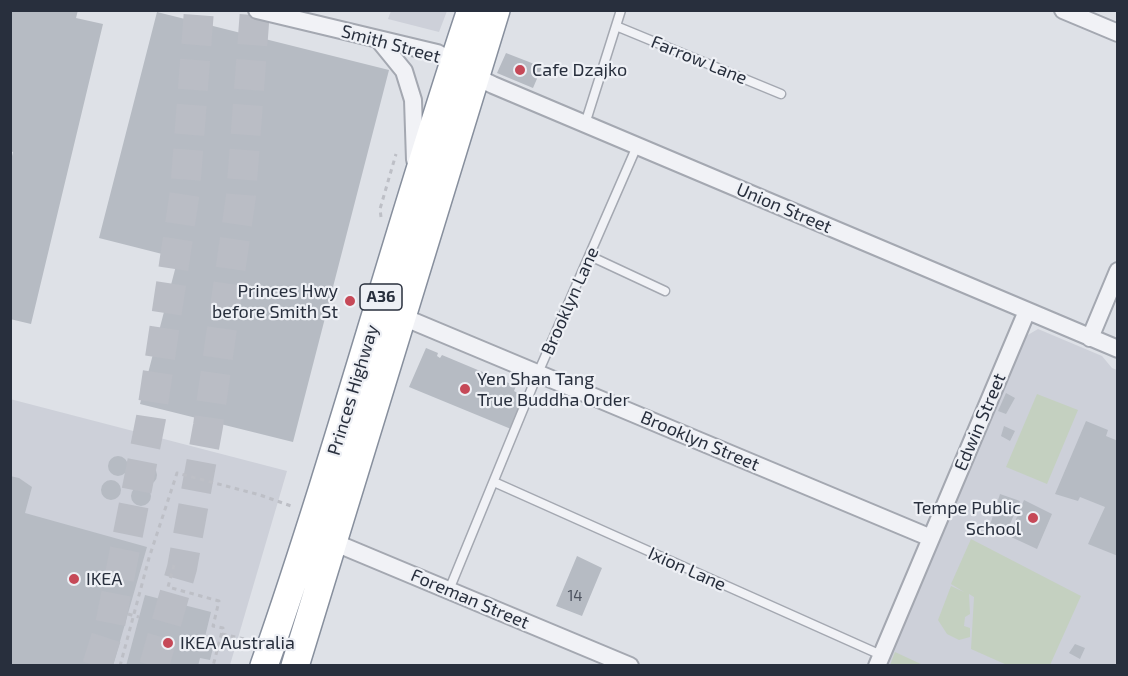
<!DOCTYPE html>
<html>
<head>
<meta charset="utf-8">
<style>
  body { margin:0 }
  #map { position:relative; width:1128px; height:676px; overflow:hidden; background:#dee1e7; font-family:"Exo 2",sans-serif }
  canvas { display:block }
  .frame { position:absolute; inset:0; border:12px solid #282f3d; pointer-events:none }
</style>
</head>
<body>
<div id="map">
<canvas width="1128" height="676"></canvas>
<div class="frame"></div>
</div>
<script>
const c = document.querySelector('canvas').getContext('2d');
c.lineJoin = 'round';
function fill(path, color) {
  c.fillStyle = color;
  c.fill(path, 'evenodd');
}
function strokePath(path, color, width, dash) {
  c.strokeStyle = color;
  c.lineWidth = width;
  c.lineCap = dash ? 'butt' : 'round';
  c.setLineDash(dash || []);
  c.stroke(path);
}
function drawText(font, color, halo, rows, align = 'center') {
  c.font = font + ' "Exo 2",sans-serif';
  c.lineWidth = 4.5;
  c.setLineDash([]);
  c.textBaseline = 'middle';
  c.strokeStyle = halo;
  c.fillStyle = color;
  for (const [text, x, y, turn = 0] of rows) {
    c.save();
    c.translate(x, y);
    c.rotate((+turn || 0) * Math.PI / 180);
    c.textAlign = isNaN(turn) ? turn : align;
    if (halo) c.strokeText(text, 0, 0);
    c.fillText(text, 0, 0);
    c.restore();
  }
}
fill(new Path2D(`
  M391 11V10L447 11 439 32 388 19Z
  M1038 329 1102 356 1112 368 1117 370V665L887 666 1026 336Z
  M10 399 287 471 230 665H11Z`), '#cdd0d9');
fill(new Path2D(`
  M1037 394 1078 410 1047 484 1006 467Z
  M971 539 1081 596 1050 665H1007L971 649 974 597 969 594 970 614 965 617 964 626 970 628V637L959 640 947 634 938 620 951 586 964 592 951 584Z
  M895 652 923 665H890Z`), '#c4d0c0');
fill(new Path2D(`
  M10 10H78L76 18 103 24 31 324 10 319V164L13 152 10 151Z
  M157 12 389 70 293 442 140 404 178 258 99 238Z
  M506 53 542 67 533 88 497 73Z
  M426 348 438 353 437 356 440 358 442 355 516 386 514 391 519 394 516 400 523 402 511 429 409 387Z
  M1006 393 1015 398 1006 414 998 411Z
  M1086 421 1108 430 1106 436 1118 441V556L1088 544 1105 507 1080 497 1078 501 1055 494Z
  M1004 426 1015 431 1010 441 1001 436Z
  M108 466a10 10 0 1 1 20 0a10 10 0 1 1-20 0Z
  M137 475a10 10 0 1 1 20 0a10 10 0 1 1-20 0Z
  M10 476 19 478 32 487 25 513 147 547 113 666H10Z
  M101 490a10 10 0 1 1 20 0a10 10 0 1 1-20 0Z
  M131 496a10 10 0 1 1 20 0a10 10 0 1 1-20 0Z
  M1000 494 1020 501 1007 531 990 525Z
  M1024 500 1052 514 1037 549 1009 536Z
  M577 556 602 568 582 616 556 606Z
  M145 595 211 612 203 645 213 648 210 660 200 658 198 666H126Z
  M1075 644 1085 648 1080 659 1069 653Z`), '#b6bbc3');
strokePath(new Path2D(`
  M97 666 110 625 151 418 185 191 199 10
  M154 666 182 568 208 426 241 196 255 10`), '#babdc5', 30, [30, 15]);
const service = new Path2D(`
  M616 26 781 94
  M585 124 621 10
  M590 256 665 291
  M494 482 881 655
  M449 590 538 373 637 146`);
const minor = new Path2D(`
  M257 10 437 53C457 63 473 76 493 85L1118 349
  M1063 10 1118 33
  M378 39 404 71 413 100 415 160
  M403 317 931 538
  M1090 338 1118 271
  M326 539 630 666
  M877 666 1027 311`);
const trunk = new Path2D(`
  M264 666C340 449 398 228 471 10
  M295 666 496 10`);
strokePath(service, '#a4a8b1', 11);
strokePath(minor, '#a4a8b1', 20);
strokePath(trunk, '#878f9d', 30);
strokePath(new Path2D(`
  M381 217 380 209 396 154
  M174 565 168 587 219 601 213 626 223 628 213 666
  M222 634 249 640
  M120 666 149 558 177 473 260 495 294 507`), '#bdbfc6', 3, [4.5, 4.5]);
strokePath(service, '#f1f2f6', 8);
strokePath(minor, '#f1f2f6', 16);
strokePath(trunk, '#fff', 27);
strokePath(new Path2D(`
  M128 614 139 617`), '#bdbfc6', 3, [4.5, 4.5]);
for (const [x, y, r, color] of [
  [520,70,6,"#c64958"],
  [350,301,6,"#c64958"],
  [465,389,6,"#c64958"],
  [1033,518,6,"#c64958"],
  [74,579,6,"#c64958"],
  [168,643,6,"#c64958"]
]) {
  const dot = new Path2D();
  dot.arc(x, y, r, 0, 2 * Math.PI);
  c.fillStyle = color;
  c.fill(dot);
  strokePath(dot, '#eef0f5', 2);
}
drawText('15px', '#4c525e', null, [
  ["14",575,596]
]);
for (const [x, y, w] of [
  [381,297,42]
]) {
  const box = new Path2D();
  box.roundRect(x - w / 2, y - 13, w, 26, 4.5);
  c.fillStyle = '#eef0f5';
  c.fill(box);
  strokePath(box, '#282f3d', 1.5);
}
drawText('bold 16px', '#282f3d', null, [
  ["A36",381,297]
]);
drawText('18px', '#282f3d', '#eef0f5', [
  ["Smith Street",391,44,15],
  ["Farrow Lane",699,60,22],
  ["Union Street",784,208,23],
  ["Brooklyn Lane",570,301,-66],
  ["Princes Highway",353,390,-73],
  ["Edwin Street",980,422,-67],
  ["Brooklyn Street",700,441,23],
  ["Ixion Lane",687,569,24],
  ["Foreman Street",470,599,23]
]);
drawText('18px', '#282f3d', '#eef0f5', [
  ["Cafe Dzajko",532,70],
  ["Princes Hwy",338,291,"right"],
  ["before Smith St",338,312,"right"],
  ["Yen Shan Tang",477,379],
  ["True Buddha Order",477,400],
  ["Tempe Public",1021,508,"right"],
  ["School",1021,529,"right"],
  ["IKEA",86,579],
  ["IKEA Australia",180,643]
], 'left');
</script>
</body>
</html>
